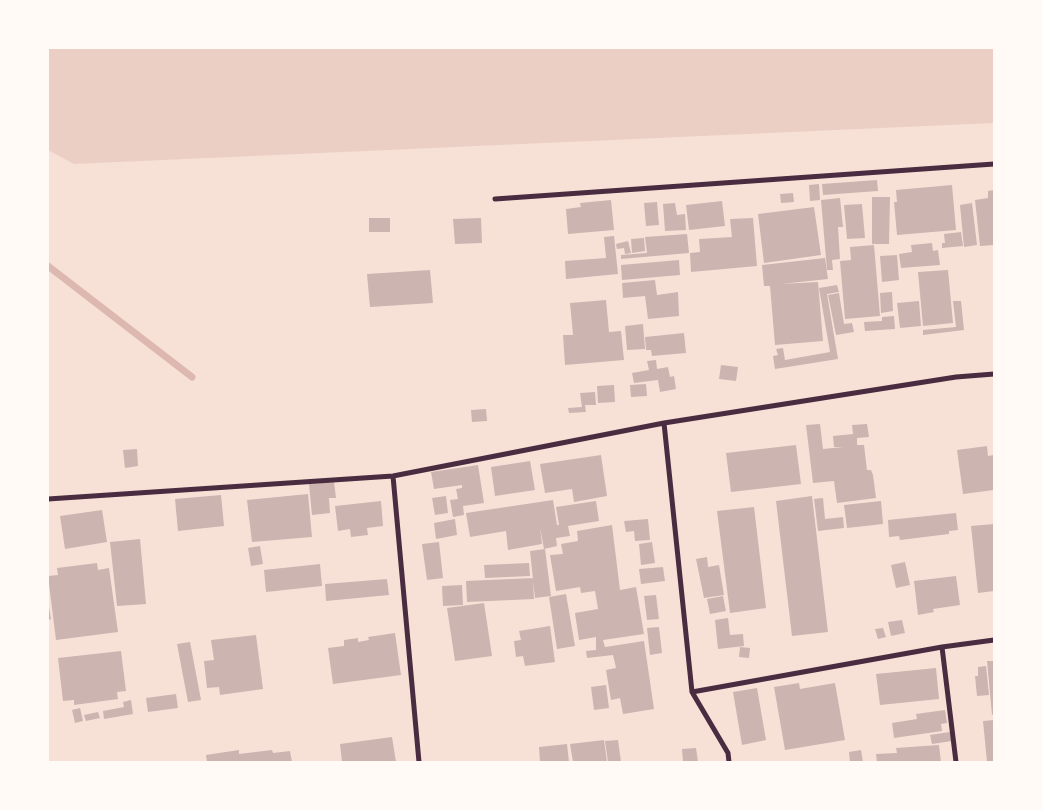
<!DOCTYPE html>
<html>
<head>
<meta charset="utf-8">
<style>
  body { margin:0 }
  #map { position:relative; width:1042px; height:810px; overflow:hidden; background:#f7e1d7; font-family:"Fira Sans",sans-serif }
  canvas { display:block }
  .frame { position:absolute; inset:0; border:49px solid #fffaf5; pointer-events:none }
</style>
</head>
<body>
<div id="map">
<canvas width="1042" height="810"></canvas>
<div class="frame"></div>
</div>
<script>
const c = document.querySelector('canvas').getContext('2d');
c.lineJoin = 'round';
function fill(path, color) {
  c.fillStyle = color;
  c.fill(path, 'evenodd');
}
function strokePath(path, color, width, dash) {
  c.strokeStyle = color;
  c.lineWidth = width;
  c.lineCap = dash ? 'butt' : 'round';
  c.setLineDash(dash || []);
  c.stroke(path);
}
fill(new Path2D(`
  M48 48H994V123L74 164 48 150Z`), '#ebcfc5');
strokePath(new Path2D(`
  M48 266 192 377`), '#dcb8b0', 7);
fill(new Path2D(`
  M877 180 878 191 823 195 822 184Z
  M819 184 820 200 810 201 809 185Z
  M952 185 956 230 897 235 894 202H897L896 190Z
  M994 190V245L980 246 975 200 988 198V191Z
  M793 193 794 202 781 203 780 194Z
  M872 197H890L889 244H872Z
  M840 198 843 227H838L840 259 832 260 833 270H827L821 200Z
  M611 200 614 230 568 234 566 209 581 207 580 203Z
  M722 201 725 226 689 230 686 205Z
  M657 202 659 225 646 226 644 203Z
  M675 203 677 215 685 214 686 230 665 231 663 204Z
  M972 203 977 245 964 247 960 205Z
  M862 204 865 238 847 239 844 205Z
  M814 207 821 255 764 263 758 214Z
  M369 218H390V232H369Z
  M481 218 482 243 455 244 453 219Z
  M753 218 757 266 691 272 690 253 700 252 699 239 732 237 730 219Z
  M961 232 963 246 942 248V243H945L944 234Z
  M687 234 689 253 621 259V255L647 253 645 237Z
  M614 236 618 274 566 279 565 261 606 258 604 237Z
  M644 238 645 251 632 253 631 239Z
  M628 241 631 253 625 254 624 248 617 249 616 244Z
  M932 243 933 251 938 250 940 265 901 268 899 254 912 252 911 245Z
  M874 245 880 316 845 319 840 261 851 260 850 247Z
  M897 255 899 280 882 282 880 256Z
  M825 258 828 279 781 284 818 282 823 341 775 345 770 286H764L762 265Z
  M679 260 680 275 622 280 621 265Z
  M430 270 433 303 370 307 367 274Z
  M948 270 953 323 923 326 918 272Z
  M655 280 657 295 678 292 679 316 648 319 645 296 623 298 622 283Z
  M837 285 839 292 827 294 838 359 775 369 773 356 778 355 776 349 783 348 785 360 830 352 819 288Z
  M892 292 893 311 881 313 880 293Z
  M839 293 844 324 852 323 854 332 836 335 828 295Z
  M606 300 609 332 621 331 624 360 565 365 563 335H573L570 303Z
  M919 301 921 326 900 328 897 303Z
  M953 301H961L964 330 923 335V330L956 327Z
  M894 316 895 329 865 331 864 322 882 321V317Z
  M643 324 645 349 627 350 625 326Z
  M684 333 686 353 652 356 651 350H646L645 337Z
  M656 360 657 369 668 367 670 377 674 376 676 389 660 392 658 380 634 383 632 373 649 370 647 361Z
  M721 365 738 367 736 381 719 379Z
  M646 384 647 396 631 397 630 385Z
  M614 385 615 402 598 403 597 386Z
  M595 392 596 405H585L586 412 569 413 568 408 582 407 580 393Z
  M486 409 487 421 472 422 471 410Z
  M820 424 823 449 843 447H834L833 436 853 434 852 425 867 424 869 437 857 438V445H864L867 470H871L873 475 876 498 837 503 834 481 813 483 806 425Z
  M796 445 801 484 731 492 726 453Z
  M987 446 988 456 994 455V490L963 494 957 450Z
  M137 449 138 466 125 468 123 450Z
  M601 455 607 496 574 502 572 489 545 493 540 464Z
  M530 461 535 490 495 496 491 467Z
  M478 465 484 503 463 506 464 515 453 517 450 500 458 499 456 489 462 488V485L434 489 431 472Z
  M334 482 336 498H329L330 513 312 515 309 484Z
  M308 494 312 537 252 542 247 500Z
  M221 495 224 526 178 531 175 499Z
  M446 496 448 513 435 515 432 498Z
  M812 496 828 632 792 636 776 501Z
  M823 498 825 519 843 517 844 528 818 531 814 499Z
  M553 500 557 525H559L556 507 596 501 599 521 568 526 570 536 556 538 557 546 544 549 540 527 542 544 508 550 506 531 470 537 466 513Z
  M381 501 383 526 367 528 368 535 351 537 350 529 338 531 335 506Z
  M881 501 883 524 847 528 844 505Z
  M754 507 766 608 730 613 717 511Z
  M102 510 107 542 65 549 60 516Z
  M956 513 958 530 949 531V534L900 540 899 536 889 537 888 520Z
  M455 519 457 535 436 539 434 523Z
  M648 519 650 540 635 541 634 531 626 532 624 521Z
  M994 524V591L978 593 971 526Z
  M612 525 620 590 636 587 644 634 603 640 605 647 644 641 654 709 623 714 620 698 611 700 606 670 616 668 613 655 587 658 586 651 596 650V637L579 640 575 613 598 609 595 591 581 593 580 587 556 591 550 555 563 554 561 544 578 541 577 531Z
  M140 539 146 604 117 606 110 542Z
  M439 542 443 578 427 580 422 544Z
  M652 542 655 563 641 565 639 544Z
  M260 546 263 564 251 566 248 548Z
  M545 549 551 596 535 598 530 551Z
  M707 557 708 567 719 565 724 595 704 598 696 559Z
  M905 562 910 585 896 588 891 565Z
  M97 563 98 570 109 568 118 632 56 640 48 576 58 575 57 568Z
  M529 563 530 576 485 578 484 565Z
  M320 564 322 586 266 592 264 570Z
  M663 567 665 581 641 584 639 569Z
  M956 576 960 605 933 609 934 612 918 615 914 581Z
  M533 578 534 599 467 602 466 581Z
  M387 579 389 595 326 601 325 584Z
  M462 585 463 605 443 606 442 586Z
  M566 594 575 646 557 649 549 597Z
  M656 595 659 619 647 620 644 596Z
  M723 596 726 611 710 614 707 599Z
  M48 602 51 619 48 620Z
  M484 603 492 656 455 661 447 608Z
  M728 618 730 635 743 634 744 646 718 649 715 620Z
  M902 620 905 633 891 636 888 622Z
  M550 626 555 662 525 666 523 656 516 657 514 641 521 640 519 631Z
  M659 627 662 653 650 655 647 628Z
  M883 628 886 637 878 639 875 629Z
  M395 633 401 675 333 684 328 648 344 646V640L358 638V642L369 640 368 637Z
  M256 635 263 689 220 695 219 687 207 688 204 661 214 660 211 640Z
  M190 642 201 700 188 702 177 644Z
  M740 647 750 648 749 658 739 657Z
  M121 651 126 691 117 692 118 699 74 705V700L63 701 58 658Z
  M987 661H994V714L992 715Z
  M986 666 989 695 977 696 975 676H978V667Z
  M936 668 939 699 880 705 876 674Z
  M799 683 800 689 835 683 845 740 785 750 774 687Z
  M606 685 609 708 594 710 591 687Z
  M757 688 766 740 742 745 733 692Z
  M176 694 178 708 148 712 146 698Z
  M131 700 133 714 104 719 103 711 124 707 123 702Z
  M80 708 83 721 75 723 72 710Z
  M945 710 947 723 941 724 942 731 894 738 892 723 917 719 916 714Z
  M98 712 100 718 86 721 84 715Z
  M994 720V762H987L983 721Z
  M950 732 952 741 932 744 930 735Z
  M392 737 396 762H342L340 744Z
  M604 740 607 762H573L570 744Z
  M618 740 621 762H608L605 741Z
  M567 744 569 762H540L539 747Z
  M939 745 941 762H877L876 754 897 753 896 748Z
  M696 748 698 762H683L682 749Z
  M239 750V754L272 750 273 753 290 751 292 762H207L206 755Z
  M861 750 863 762H850L849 752Z`), '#ccb4b1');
strokePath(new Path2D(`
  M495 199 994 164
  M664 423 692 692 728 753 729 762
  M393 476 419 762
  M48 499 393 476 664 423 956 377 994 374
  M942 647 956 762
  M692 692 942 647 994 640`), '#4a2c40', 5);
</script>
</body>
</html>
